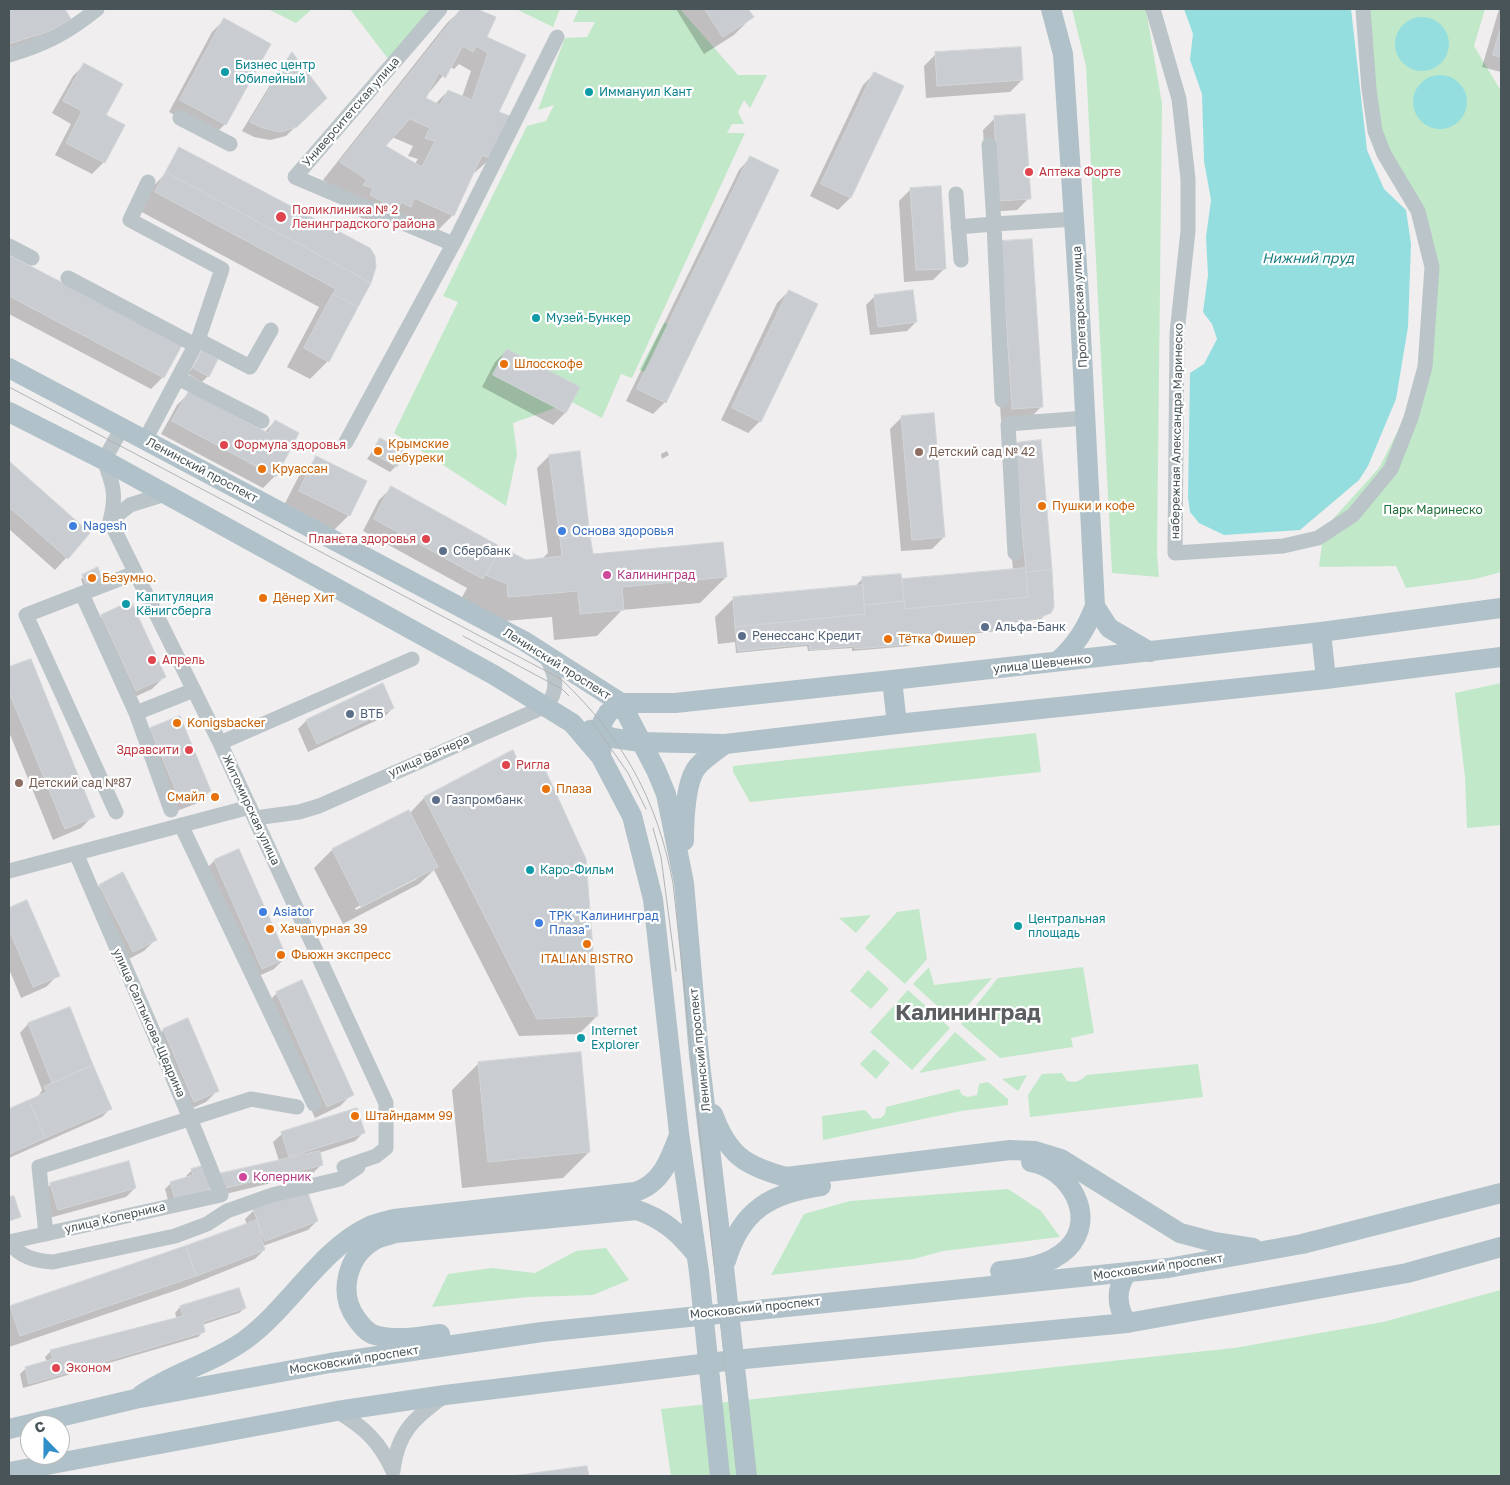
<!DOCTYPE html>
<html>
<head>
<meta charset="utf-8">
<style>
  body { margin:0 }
  #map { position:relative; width:1510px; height:1485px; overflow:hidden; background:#f0eeee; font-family:"Golos Text",sans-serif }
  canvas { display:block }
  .frame { position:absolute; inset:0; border:10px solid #485458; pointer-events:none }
  .north { position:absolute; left:20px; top:1415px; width:50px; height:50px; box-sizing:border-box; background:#fff; border:1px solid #b6bbbc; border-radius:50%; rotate:338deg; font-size:14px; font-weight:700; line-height:20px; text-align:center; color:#485458 }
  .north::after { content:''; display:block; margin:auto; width:18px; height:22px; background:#308ec8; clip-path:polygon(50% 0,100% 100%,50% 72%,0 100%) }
</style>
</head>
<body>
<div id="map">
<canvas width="1510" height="1485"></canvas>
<div class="frame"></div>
<div class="north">С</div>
</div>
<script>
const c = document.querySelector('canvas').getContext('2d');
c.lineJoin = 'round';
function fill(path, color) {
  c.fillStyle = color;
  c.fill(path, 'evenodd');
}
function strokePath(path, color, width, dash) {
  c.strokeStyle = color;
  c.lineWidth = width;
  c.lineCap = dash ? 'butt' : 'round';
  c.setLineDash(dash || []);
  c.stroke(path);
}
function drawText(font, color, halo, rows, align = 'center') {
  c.font = font + ' "Golos Text",sans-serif';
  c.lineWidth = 4.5;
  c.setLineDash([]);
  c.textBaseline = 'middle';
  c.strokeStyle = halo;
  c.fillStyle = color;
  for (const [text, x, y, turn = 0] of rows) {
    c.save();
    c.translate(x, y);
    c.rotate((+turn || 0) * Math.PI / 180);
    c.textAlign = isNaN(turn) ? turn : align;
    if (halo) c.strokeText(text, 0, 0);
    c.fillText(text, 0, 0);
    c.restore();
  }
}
fill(new Path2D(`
  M268 9H312L296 23Z
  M350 9H433L389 60Z
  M516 9H560L553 27Z
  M579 9H680L738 75H767L750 108 744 100 738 112 744 124H732L727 133H745L632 378 621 374 602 418 572 402 513 423 517 454 506 506 394 433 458 302 443 296 527 126 546 121 554 105 538 110 565 38 587 37 595 22H573Z
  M1072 9H1146L1162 104 1157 554 1159 577 1112 573 1086 66Z
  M1360 9H1485L1474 46 1501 91V572L1475 579 1406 588 1396 566 1319 567 1324 529 1379 468 1402 423 1418 373 1428 272 1413 214 1371 137Z
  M664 323 679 326 657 376 639 370Z
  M1501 683V825L1467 828 1465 777 1455 693Z
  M1036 733 1041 772 750 802 733 772V766Z
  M919 909 927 959 905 984 865 948 897 912Z
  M871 915 856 933 839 918Z
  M929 967 934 985 992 978 954 1021 913 984Z
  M1083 967 1094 1033 1071 1038 1073 1047 1000 1058 961 1024 998 978Z
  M868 970 889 989 871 1009 850 991Z
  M908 990 950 1028 912 1070 870 1032Z
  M955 1032 987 1060 919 1073Z
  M874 1049 890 1063 876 1079 860 1064Z
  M1198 1064 1203 1097 1030 1117 1028 1095 1042 1074 1062 1073 1067 1081C1077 1083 1080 1081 1087 1075Z
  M1027 1075 1018 1091 1002 1079Z
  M988 1082 1008 1099V1105L961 1111 823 1140 822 1116 865 1110 873 1119 881 1118 885 1114 886 1107 959 1089 962 1095 968 1097 977 1095 979 1084Z
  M1008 1189 1041 1211 1060 1237 943 1251 914 1259 771 1275 804 1214 850 1201Z
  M606 1248 629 1280 593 1295 528 1297 432 1307 448 1274 492 1268 535 1273 576 1251Z
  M1501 1290V1476H671L661 1409 1234 1348 1383 1322Z`), '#c1e8c9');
fill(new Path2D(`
  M1184 9H1351L1367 150 1384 189 1406 210 1411 244 1408 327 1396 399 1368 466 1359 480 1300 530 1224 535 1199 523 1190 512 1188 497 1190 373 1204 364 1217 339 1212 324 1203 312 1208 275 1206 237 1211 200 1204 161 1202 94 1190 60 1193 34Z
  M1395 44a27 27 0 1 1 54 0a27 27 0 1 1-54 0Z
  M1413 102a27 27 0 1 1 54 0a27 27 0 1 1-54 0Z`), '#94dee0');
fill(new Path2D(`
  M9 9H64L69 19 61 28 9 49Z
  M462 9H474L494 18 485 38 525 56 498 113 491 158 471 176 453 215 435 233 385 221 379 227 352 213 356 206 350 198 323 180 447 23ZM459 64 471 71 462 97 448 91 435 104 424 99 450 67 454 69ZM392 137 413 146 408 156 418 159 415 164 384 146Z
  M676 9H747L752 17 734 35 704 54Z
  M1499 9H1501V72L1482 67Z
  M224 20 225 124 213 136 169 112 212 32Z
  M292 54 325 98 286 136 270 140 254 137 242 131 284 62Z
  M936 54 1022 80 1010 92 926 98 924 66Z
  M85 64 104 115V162L92 174 55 155 71 124 52 113 73 76Z
  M875 73 903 86 850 198 838 210 810 196 863 85Z
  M995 118 1029 198 1017 210 988 212 983 130Z
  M179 148 369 249 328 361 310 379 287 367 319 307 138 210 148 192 163 176Z
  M750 158 777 171 665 402 653 414 626 401 739 170Z
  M911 189 945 268 933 280 904 282 899 201Z
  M990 254 1042 406 1030 418 1001 420Z
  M9 256 180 346 163 377 151 389 9 314Z
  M789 291 760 421 748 433 721 420 777 303Z
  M875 296 916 322 907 331 870 335 866 305Z
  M595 313 593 322 591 325 588 323Z
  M507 350 579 388 565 413 553 425 482 387 495 362Z
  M203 352 208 376 202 382 188 374Z
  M189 393 264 433 275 421V476L263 488 161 434 177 405Z
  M902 417 944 537 932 549 901 551 890 429Z
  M380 440 396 466 390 472 367 459Z
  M667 451 669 455 662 459 661 454Z
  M578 453 592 555 726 577 700 603 622 610 597 636 554 640 552 617 482 623 460 601 467 588 363 531 379 500 391 488 526 561 542 559 548 553 537 468 549 456Z
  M1003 456 1053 607 1041 619 1000 624 998 631 913 640 910 646 852 651V648L808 651 807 646 736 653 735 642 718 644 715 617 733 599 854 588 862 579 901 581 1013 570Z
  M317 458 349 515 331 533 282 509 299 476Z
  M9 463 89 533 55 570 9 529Z
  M97 568 84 588 81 579Z
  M102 616 164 677 152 689 124 702 90 628Z
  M30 660 93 816 81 828 53 840 9 732V669Z
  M393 708 384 717 308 752 298 729 306 721Z
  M151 729 210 791 198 803 169 814 139 741Z
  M512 752 597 1016 579 1034 519 1036 434 870 419 884 343 924 314 868 332 850 408 811 409 814 424 798ZM417 876V879L356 910 355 908Z
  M238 850 286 957 274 969 250 980 202 873 214 861Z
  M100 886 156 939 144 951 121 963 88 898Z
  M26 902 58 975 46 987 21 998 9 969V910Z
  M277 993 352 1094 340 1106 315 1118 265 1005Z
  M69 1008 111 1108 102 1117 9 1158V1110L37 1098 42 1090 20 1033 28 1024Z
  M163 1030 218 1090 206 1102 182 1113 151 1042Z
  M479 1063 589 1152 563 1178 462 1188 452 1090Z
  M364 1132 355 1141 319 1153 321 1165 313 1173 213 1197 211 1188 205 1193 169 1204 165 1189 171 1183 187 1178 186 1176 192 1170 210 1184 279 1161 273 1142 282 1134Z
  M51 1184 135 1188 126 1197 49 1218 42 1193Z
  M254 1210 317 1221 308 1230 263 1246 264 1250 255 1259 183 1288 9 1347 10 1307 247 1225 245 1219Z
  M180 1307 245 1308 239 1313 202 1325 204 1331 198 1337 23 1388 20 1374 26 1368 47 1362 45 1357 51 1351 177 1319 175 1313Z
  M586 1468 587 1476H523Z`), '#0003');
const building = new Path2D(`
  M16 9H65L71 19 50 31 9 44V11Z
  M461 9H477L496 17 487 37 526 55 499 112 510 116 492 159 482 155 454 216 414 198 411 207 401 202 398 210 370 195 373 188 363 185 367 180 340 162ZM463 46 473 52 476 46 488 53 472 100 448 90 440 105 426 98 439 72 445 78ZM410 119 430 128 425 138 435 141 422 167 386 146Z
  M705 9H748L754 17 723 37Z
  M224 18 271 44 226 125 180 100Z
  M1501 27V57L1493 55Z
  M1021 47 1023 80 937 86 935 52Z
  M292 52 327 98 297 127 280 132 263 128 250 122Z
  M84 63 123 84 106 115 125 125 105 163 66 143 82 111 63 101Z
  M874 72 904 86 851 198 821 184Z
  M1025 114 1031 199 999 201 994 116Z
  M179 147 370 248 375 256 376 267 371 283 166 172Z
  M750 156 779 170 666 403 637 389Z
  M166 172 371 283 358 307 333 294 336 289 155 192Z
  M941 186 946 269 916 270 910 188Z
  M1032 239 1043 407 1012 409 1001 241Z
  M9 255 182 345 164 378 9 296Z
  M789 290 818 304 761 422 732 408Z
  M913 290 917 322 878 327 874 295Z
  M333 294 358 307 329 362 304 348Z
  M595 312 599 314 594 323 590 320Z
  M507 349 580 387 566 413 493 375Z
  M202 350 218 359 209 377 193 368Z
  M189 391 268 433 275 420 299 433 276 477 172 421Z
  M934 413 945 537 912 540 901 416Z
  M380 438 405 452 397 467 372 453Z
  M1041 440 1052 570 1026 572 1014 443Z
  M580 451 590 535 560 539 549 455Z
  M316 456 367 481 350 516 299 491Z
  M9 461 90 533 68 559 9 507Z
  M391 486 501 547 483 579 374 519Z
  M590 535 593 554 723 542 727 577 622 587 624 610 580 614 578 591 508 597 507 584 486 575 501 547 526 560 562 556 560 539Z
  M98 567 102 580 87 586 82 575Z
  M1026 568 1028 597 905 609 902 579Z
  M1052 570 1054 607 1051 613 1036 619 1001 622 1002 629 914 638V644L855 649 854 646 810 650 809 644 738 651 735 627 865 614 864 605 904 601 905 609 1028 597 1026 572Z
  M901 574 904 601 864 605 862 577Z
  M863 585 865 614 735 627 733 597Z
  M131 601 166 677 136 691 101 615Z
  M31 659 95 817 65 829 9 692V667Z
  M383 683 394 708 317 744 306 720Z
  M180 716 211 791 181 803 150 728Z
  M513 750 520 766 525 763 543 765 586 859 598 1016 537 1019 424 797Z
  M409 810 438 867 361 907 332 849Z
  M239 849 287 958 262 969 214 860Z
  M123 872 157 940 133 952 99 885Z
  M27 900 60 976 33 987 9 929V908Z
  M302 980 354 1095 327 1107 276 992Z
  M70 1007 93 1065 52 1083 28 1023Z
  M188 1018 219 1091 194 1102 163 1029Z
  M581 1052 590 1152 488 1162 478 1062Z
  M93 1065 112 1109 45 1138 29 1100 47 1092 44 1087Z
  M29 1100 45 1138 9 1154V1109Z
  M357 1108 365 1133 289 1157 281 1132Z
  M320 1151 323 1165 221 1189 218 1174Z
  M129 1161 136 1188 58 1210 50 1183Z
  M205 1165 212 1188 175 1199 170 1182 193 1175 191 1169Z
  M307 1190 318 1221 265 1241 253 1209Z
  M14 1196 21 1217 9 1221V1197Z
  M257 1220 265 1250 196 1276 186 1246Z
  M186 1246 196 1276 20 1336 10 1306Z
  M239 1288 246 1308 203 1322 205 1332 29 1384 25 1367 53 1359 50 1350 183 1316 180 1306Z
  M587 1466 589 1476H513Z`);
fill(building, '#c9ccd0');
strokePath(building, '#d2d5d8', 1);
strokePath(new Path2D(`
  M440 9 295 177 453 244
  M1153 9 1179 99 1188 179V231L1177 333 1175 553 1283 546 1318 538 1353 515 1391 469 1411 418 1425 367 1432 267 1418 211 1384 154 1375 131 1369 89 1363 9
  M9 55C44 45 69 32 97 9
  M180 118 230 144
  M989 145 994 224 1075 219
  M956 194 961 260
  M958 227 994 224 1002 400
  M9 246 32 258
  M68 278 195 345
  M198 340 250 367 271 330
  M178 378 262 421
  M122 428 104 460C113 484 117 495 110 521L220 743 386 1103V1148L376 1156 344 1167
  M145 440 198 340 222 269 130 220 148 182
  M346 442 456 239 557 37
  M110 521 130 505 165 494
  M1015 553 1008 424 1085 418
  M82 594 136 713 194 690
  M136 713 171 810
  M220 743 412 659
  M116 812 26 615 135 573
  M255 818 299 812 319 806 546 706C561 689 555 671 544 654
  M181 825 314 1104
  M9 871 250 807
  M46 1234 39 1167 251 1099 297 1107
  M9 1242 221 1195C176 1079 124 967 76 853
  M9 1242C20 1257 35 1261 53 1262L175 1236 207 1224 227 1211 272 1195 340 1179 358 1167
  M337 1411C365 1428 379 1441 393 1471
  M393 1470C398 1431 414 1419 444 1396`), '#bbc4c8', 15);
strokePath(new Path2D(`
  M1051 9 1063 54 1079 296 1095 606C1086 629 1076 645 1058 661
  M9 368 524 641 621 703 656 770 666 794 684 883 699 1055 724 1267
  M9 412 104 460 494 675 572 723 601 757 632 816 653 899 679 1133 699 1272
  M1095 606 1109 628 1150 652
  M1321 632 1326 679
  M892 680 897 724
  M590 730 613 738 641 742 725 744 897 724 1326 679 1501 657
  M601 757 602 723 608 713 621 703H675L892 680 1321 632 1501 608
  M684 841C684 823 685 780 698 766 705 758 716 751 725 744
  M713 1114C728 1155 745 1166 786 1177L1010 1150 1035 1151 1061 1159 1180 1233 1214 1242 1253 1248
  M726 1261C741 1210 771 1193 821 1186
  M1000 1271C1023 1269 1049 1266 1067 1249 1099 1218 1069 1168 1031 1162
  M1126 1274C1115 1291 1117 1307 1127 1323
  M440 1334C420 1337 395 1341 375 1335 367 1333 361 1325 356 1318 338 1293 347 1257 373 1241 379 1237 388 1236 395 1233L637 1210C663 1219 678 1232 695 1253
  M141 1395C174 1372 213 1363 245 1340 288 1309 321 1249 368 1227 376 1223 386 1221 394 1219L635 1192C661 1184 670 1160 679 1135
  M9 1429 135 1399 330 1363 542 1332 1168 1268 1302 1244 1501 1193
  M9 1472 337 1411 445 1395 734 1360 1127 1323 1407 1273 1501 1247`), '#b0c1c9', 20);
strokePath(new Path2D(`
  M9 387 561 679C623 738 657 799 673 883L737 1476
  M463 636 562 689 569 696
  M591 720 628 773 646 809
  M653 828 661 857 676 971`), '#b0b4b7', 1);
strokePath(new Path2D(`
  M724 1267 747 1476
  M699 1272 720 1476`), '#b0c1c9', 20);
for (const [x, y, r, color] of [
  [225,72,5,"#0f9aa8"],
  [589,92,5,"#0f9aa8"],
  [1029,172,5,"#e0444e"],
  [281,217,6,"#e0444e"],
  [536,318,5,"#0f9aa8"],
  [504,364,5,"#e8710a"],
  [224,445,5,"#e0444e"],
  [378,451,5,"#e8710a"],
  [919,452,5,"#8d6e63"],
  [262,469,5,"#e8710a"],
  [1042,506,5,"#e8710a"],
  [73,526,5,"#3f7fe0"],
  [562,531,5,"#3f7fe0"],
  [426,539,5,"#e0444e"],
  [443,551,5,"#5c6f8a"],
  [607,575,5,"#d1479c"],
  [92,578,5,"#e8710a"],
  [263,598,5,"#e8710a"],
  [126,604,5,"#0f9aa8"],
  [985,627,5,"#5c6f8a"],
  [742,636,5,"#5c6f8a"],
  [888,639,5,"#e8710a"],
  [152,660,5,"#e0444e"],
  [350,714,5,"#5c6f8a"],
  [177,723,5,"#e8710a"],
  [189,750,5,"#e0444e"],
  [506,765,5,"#e0444e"],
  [19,783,5,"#8d6e63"],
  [546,789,5,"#e8710a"],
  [215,797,5,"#e8710a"],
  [436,800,5,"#5c6f8a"],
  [530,870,5,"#0f9aa8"],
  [263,912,5,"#3f7fe0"],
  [539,923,5,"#3f7fe0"],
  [1018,926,5,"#0f9aa8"],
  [270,929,5,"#e8710a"],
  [587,944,5,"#e8710a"],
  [281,955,5,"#e8710a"],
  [581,1038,5,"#0f9aa8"],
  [355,1116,5,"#e8710a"],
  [243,1177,5,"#d1479c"],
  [56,1368,5,"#e0444e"]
]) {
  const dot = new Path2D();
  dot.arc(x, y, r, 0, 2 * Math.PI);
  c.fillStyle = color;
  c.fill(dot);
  strokePath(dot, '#fff', 2);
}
drawText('12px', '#0d838f', '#fff', [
  ["Бизнес центр",235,65],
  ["Юбилейный",235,79],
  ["Иммануил Кант",599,92],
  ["Музей-Бункер",546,318],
  ["Капитуляция",136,597],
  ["Кёнигсберга",136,611],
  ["Каро-Фильм",540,870],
  ["Центральная",1028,919],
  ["площадь",1028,933],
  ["Internet",591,1031],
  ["Explorer",591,1045]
], 'left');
drawText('12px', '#485458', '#fff', [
  ["Университетская улица",351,112,-49],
  ["Пролетарская улица",1080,307,-93],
  ["набережная Александра Маринеско",1177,431,-89],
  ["Ленинский проспект",202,470,28],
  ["Ленинский проспект",557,664,32],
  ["улица Шевченко",1042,664,-6],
  ["улица Вагнера",429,756,-24],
  ["Житомирская улица",251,810,65],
  ["улица Салтыкова-Щедрина",149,1023,66],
  ["Ленинский проспект",700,1050,-96],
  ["улица Коперника",115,1218,-13],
  ["Московский проспект",1158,1267,-8],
  ["Московский проспект",755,1308,-6],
  ["Московский проспект",354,1360,-9]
]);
drawText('12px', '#be3a42', '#fff', [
  ["Аптека Форте",1039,172],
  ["Поликлиника № 2",292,210],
  ["Ленинградского района",292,224],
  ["Формула здоровья",234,445],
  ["Планета здоровья",416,539,"right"],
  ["Апрель",162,660],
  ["Здравсити",179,750,"right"],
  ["Ригла",516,765],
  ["Эконом",66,1368]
], 'left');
drawText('12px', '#c56008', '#fff', [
  ["Шлосскофе",514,364],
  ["Крымские",388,444],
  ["чебуреки",388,458],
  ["Круассан",272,469],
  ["Пушки и кофе",1052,506],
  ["Безумно.",102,578],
  ["Дёнер Хит",273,598],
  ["Тётка Фишер",898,639],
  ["Konigsbacker",187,723],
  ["Плаза",556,789],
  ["Смайл",205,797,"right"],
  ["Хачапурная 39",280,929],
  ["Фьюжн экспресс",291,955],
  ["ITALIAN BISTRO",587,959,"center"],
  ["Штайндамм 99",365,1116]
], 'left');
drawText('12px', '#785e54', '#fff', [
  ["Детский сад № 42",929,452],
  ["Детский сад №87",29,783]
], 'left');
drawText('12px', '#22703b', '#fff', [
  ["Парк Маринеско",1433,510]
]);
drawText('12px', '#366cbe', '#fff', [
  ["Nagesh",83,526],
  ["Основа здоровья",572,531],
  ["Asiator",273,912],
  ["ТРК \"Калининград",549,916],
  ["Плаза\"",549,930]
], 'left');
drawText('12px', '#4e5e75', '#fff', [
  ["Сбербанк",453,551],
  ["Альфа-Банк",995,627],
  ["Ренессанс Кредит",752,636],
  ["ВТБ",360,714],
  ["Газпромбанк",446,800]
], 'left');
drawText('12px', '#b23c85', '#fff', [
  ["Калининград",617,575],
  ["Коперник",253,1177]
], 'left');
drawText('italic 14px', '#1c7f81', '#fff', [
  ["Нижний пруд",1308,259]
]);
drawText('bold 22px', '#5b5f61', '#fff', [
  ["Калининград",968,1013]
]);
</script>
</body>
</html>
